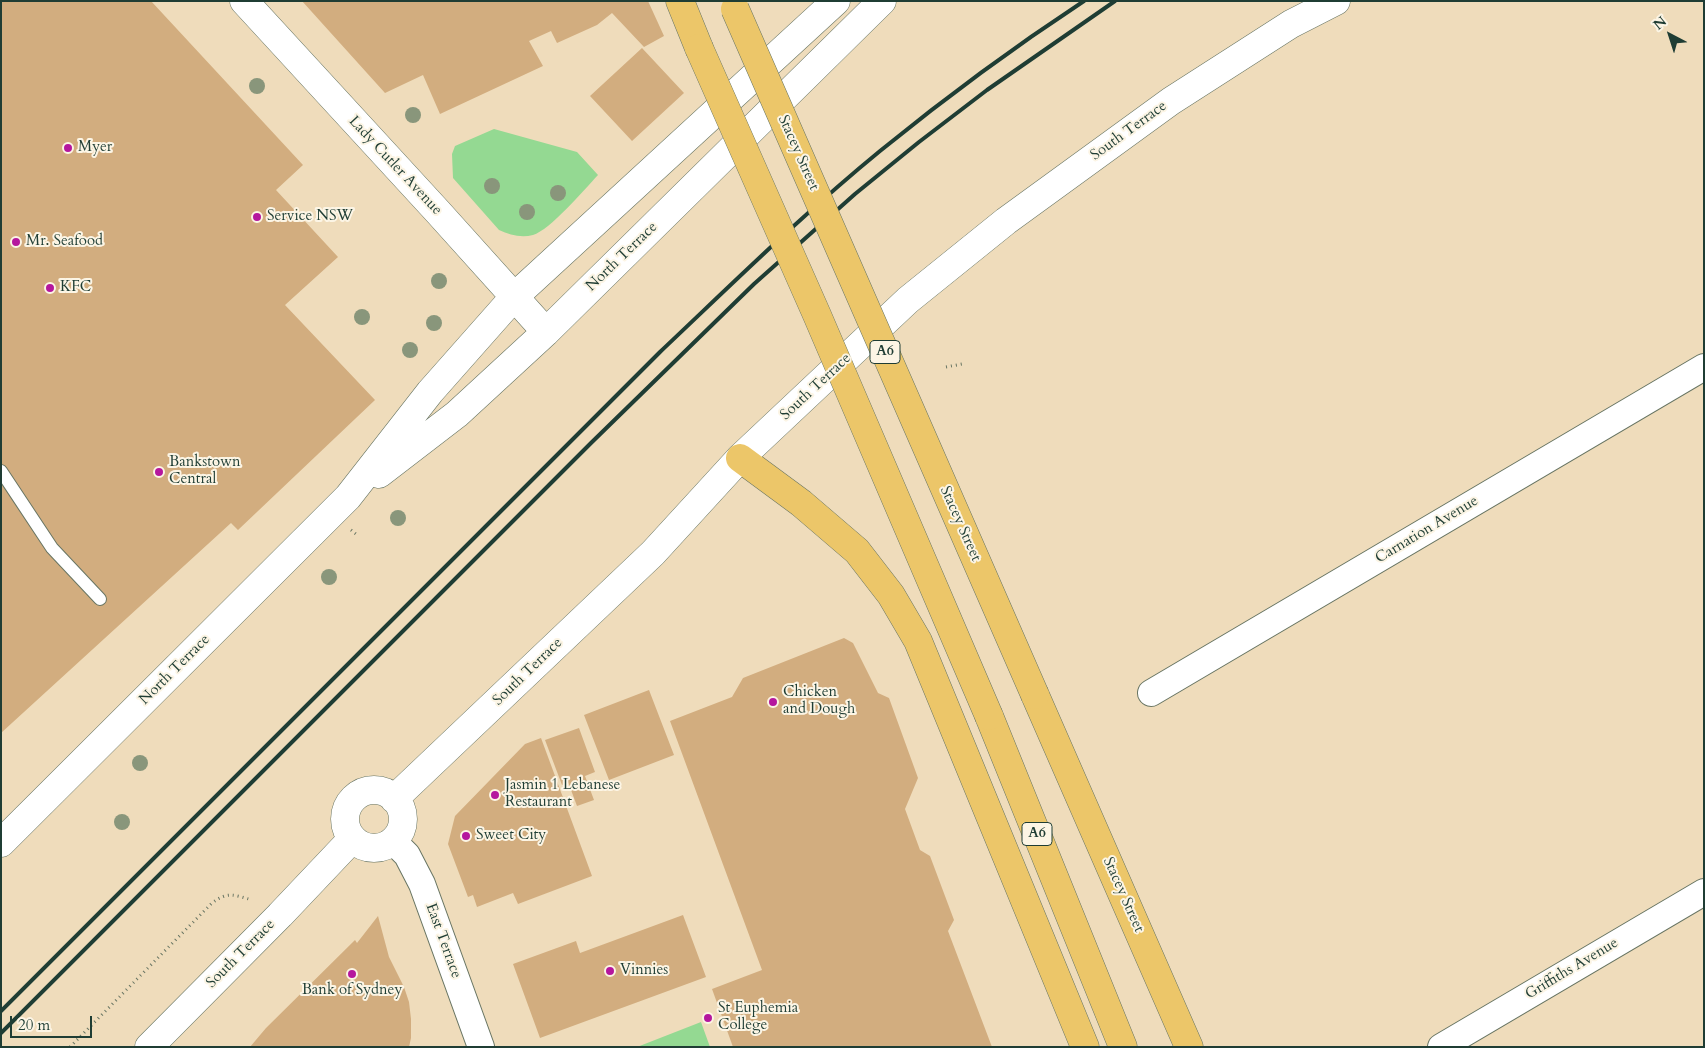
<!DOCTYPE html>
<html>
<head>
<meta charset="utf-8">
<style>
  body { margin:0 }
  #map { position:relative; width:1705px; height:1048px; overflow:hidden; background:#efdcbb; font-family:Cardo,serif }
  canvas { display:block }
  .frame { position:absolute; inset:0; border:2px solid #1f3d34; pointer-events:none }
  .north { position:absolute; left:1645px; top:10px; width:50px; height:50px; -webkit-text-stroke:4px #fcf5e5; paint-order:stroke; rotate:320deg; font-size:14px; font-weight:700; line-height:20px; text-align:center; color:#1f3d34 }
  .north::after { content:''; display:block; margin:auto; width:18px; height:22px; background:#1f3d34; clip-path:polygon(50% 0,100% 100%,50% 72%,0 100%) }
  .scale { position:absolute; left:10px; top:1016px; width:82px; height:22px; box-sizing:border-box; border:2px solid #1f3d34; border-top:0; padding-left:6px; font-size:15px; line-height:18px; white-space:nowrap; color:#1f3d34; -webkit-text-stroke:4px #fcf5e5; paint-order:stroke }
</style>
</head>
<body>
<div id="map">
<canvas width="1705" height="1048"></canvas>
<div class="frame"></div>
<div class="north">N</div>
<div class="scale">20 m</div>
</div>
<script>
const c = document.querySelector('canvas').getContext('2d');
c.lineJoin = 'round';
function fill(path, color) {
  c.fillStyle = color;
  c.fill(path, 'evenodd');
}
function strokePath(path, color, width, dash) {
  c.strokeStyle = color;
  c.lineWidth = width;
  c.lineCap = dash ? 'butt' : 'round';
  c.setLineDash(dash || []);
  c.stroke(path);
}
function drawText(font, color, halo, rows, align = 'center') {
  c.font = font + ' Cardo,serif';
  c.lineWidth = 4;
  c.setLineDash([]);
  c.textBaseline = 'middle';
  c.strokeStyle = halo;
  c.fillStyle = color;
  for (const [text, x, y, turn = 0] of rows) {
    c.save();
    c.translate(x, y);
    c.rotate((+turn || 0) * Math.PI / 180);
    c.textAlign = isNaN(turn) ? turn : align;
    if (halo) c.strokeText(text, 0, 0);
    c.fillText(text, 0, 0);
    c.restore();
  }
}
fill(new Path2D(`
  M494 129 577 152 598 175C584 190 550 230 533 235 521 238 510 235 499 230L453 178 452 154 455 146Z
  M701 1022 710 1047H637Z`), '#94d992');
fill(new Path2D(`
  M1 1H151L303 165 276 190 338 257 285 305 375 400 238 530 231 523 1 733Z
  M302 1H648L664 36 644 47 612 13 597 25 557 43 551 31 529 41 543 66 440 114 423 75 385 93Z
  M642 48 684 93 632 141 590 96Z
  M844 638 853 643 878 693 889 698 918 778 905 809 920 850 930 856 954 920 948 931 992 1047H733L712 989 762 970 670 721 732 697 743 678Z
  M649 690 674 755 609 780 584 715Z
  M579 728 595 772 585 776 594 800 577 806 568 782 562 785 545 740Z
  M541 738 592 876 518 904 513 893 477 907 473 895 468 897 448 844 455 816 525 744Z
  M683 915 706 977 540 1038 513 964 576 941 580 953Z
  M378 916 389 957 404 987 409 1002 411 1019V1038L409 1047H250L266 1028 355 940 357 943Z`), '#d2ad7f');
const service = new Path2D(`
  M1 471 52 548 100 599`);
const minor = new Path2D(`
  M1151 693 1704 367
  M393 841 407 855 422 884 481 1047
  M1441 1047 1704 892`);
const tertiary = new Path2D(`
  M244 1 438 212 546 332
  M379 474 457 414 546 332 882 1
  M345 819a29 29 0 1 1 58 0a29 29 0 1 1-58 0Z
  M394 799 653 553 740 458 908 300 1006 221 1171 101 1291 24 1336 1
  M1 843 348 497 430 392 514 297 836 1
  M149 1047 280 915 352 839`);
const trunk = new Path2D(`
  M680 1 699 48
  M740 458 801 503 857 551 891 595 918 641 1085 1047
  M1035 695 1189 1047
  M989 716 1123 1047`);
strokePath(service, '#687563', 14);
strokePath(minor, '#687563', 28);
strokePath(tertiary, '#687563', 29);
strokePath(trunk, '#687563', 29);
strokePath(new Path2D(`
  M946 367 962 364
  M351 530 356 534 354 537
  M70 1047 212 903C228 891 234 895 252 900`), '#687563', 3, [1, 4]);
strokePath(service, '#fff', 12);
strokePath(minor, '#fff', 26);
strokePath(tertiary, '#fff', 28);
strokePath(trunk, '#ecc669', 28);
strokePath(new Path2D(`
  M1 1011 660 352C732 284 803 214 880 151 945 98 1014 47 1084 1
  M1 1033 591 443 754 284 855 194 919 142 987 90 1115 1`), '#1f3d34', 4);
const trunkBridge = new Path2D(`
  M735 9 1035 695
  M699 48 817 315 989 716`);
strokePath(trunkBridge, '#687563', 29, []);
strokePath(trunkBridge, '#ecc669', 28);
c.fillStyle = '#89967b';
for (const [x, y] of [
  [257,86],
  [413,115],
  [492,186],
  [558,193],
  [527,212],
  [439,281],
  [362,317],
  [434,323],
  [410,350],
  [398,518],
  [329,577],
  [140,763],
  [122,822]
]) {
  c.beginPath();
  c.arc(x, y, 8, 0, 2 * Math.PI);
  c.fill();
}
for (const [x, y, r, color] of [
  [68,148,5,"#b5179e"],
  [257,217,5,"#b5179e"],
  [16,242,5,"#b5179e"],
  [50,288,5,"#b5179e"],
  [159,472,5,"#b5179e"],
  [773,702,5,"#b5179e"],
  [495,795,5,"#b5179e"],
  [466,836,5,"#b5179e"],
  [610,971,5,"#b5179e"],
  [352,974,5,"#b5179e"],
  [708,1018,5,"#b5179e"]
]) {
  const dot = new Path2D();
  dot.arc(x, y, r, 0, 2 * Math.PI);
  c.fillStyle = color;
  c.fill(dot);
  strokePath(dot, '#fcf5e5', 2);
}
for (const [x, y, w] of [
  [885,352,30],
  [1037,834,30]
]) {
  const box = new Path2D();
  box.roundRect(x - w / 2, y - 11.5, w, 23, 4);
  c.fillStyle = '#fcf5e5';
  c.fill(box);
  strokePath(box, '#1f3d34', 1);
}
drawText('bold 14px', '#1f3d34', null, [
  ["A6",885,352],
  ["A6",1037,834]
]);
drawText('15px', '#1f3d34', '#fcf5e5', [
  ["South Terrace",1129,131,-36],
  ["Stacey Street",798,153,66],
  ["Lady Cutler Avenue",395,166,47],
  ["North Terrace",622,257,-44],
  ["South Terrace",816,387,-43],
  ["Stacey Street",960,524,66],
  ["Carnation Avenue",1427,530,-31],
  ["North Terrace",175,670,-45],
  ["South Terrace",528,672,-44],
  ["Stacey Street",1123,895,66],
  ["East Terrace",443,941,70],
  ["South Terrace",241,954,-45],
  ["Griffiths Avenue",1572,969,-31]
]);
drawText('15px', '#1f3d34', '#fcf5e5', [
  ["Myer",78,148],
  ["Service NSW",267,217],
  ["Mr. Seafood",26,242],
  ["KFC",60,288],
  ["Bankstown",169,463],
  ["Central",169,480],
  ["Chicken",783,693],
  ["and Dough",783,710],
  ["Jasmin 1 Lebanese",505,786],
  ["Restaurant",505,803],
  ["Sweet City",476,836],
  ["Vinnies",620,971],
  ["Bank of Sydney",352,991,"center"],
  ["St Euphemia",718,1009],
  ["College",718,1026]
], 'left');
</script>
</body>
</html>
